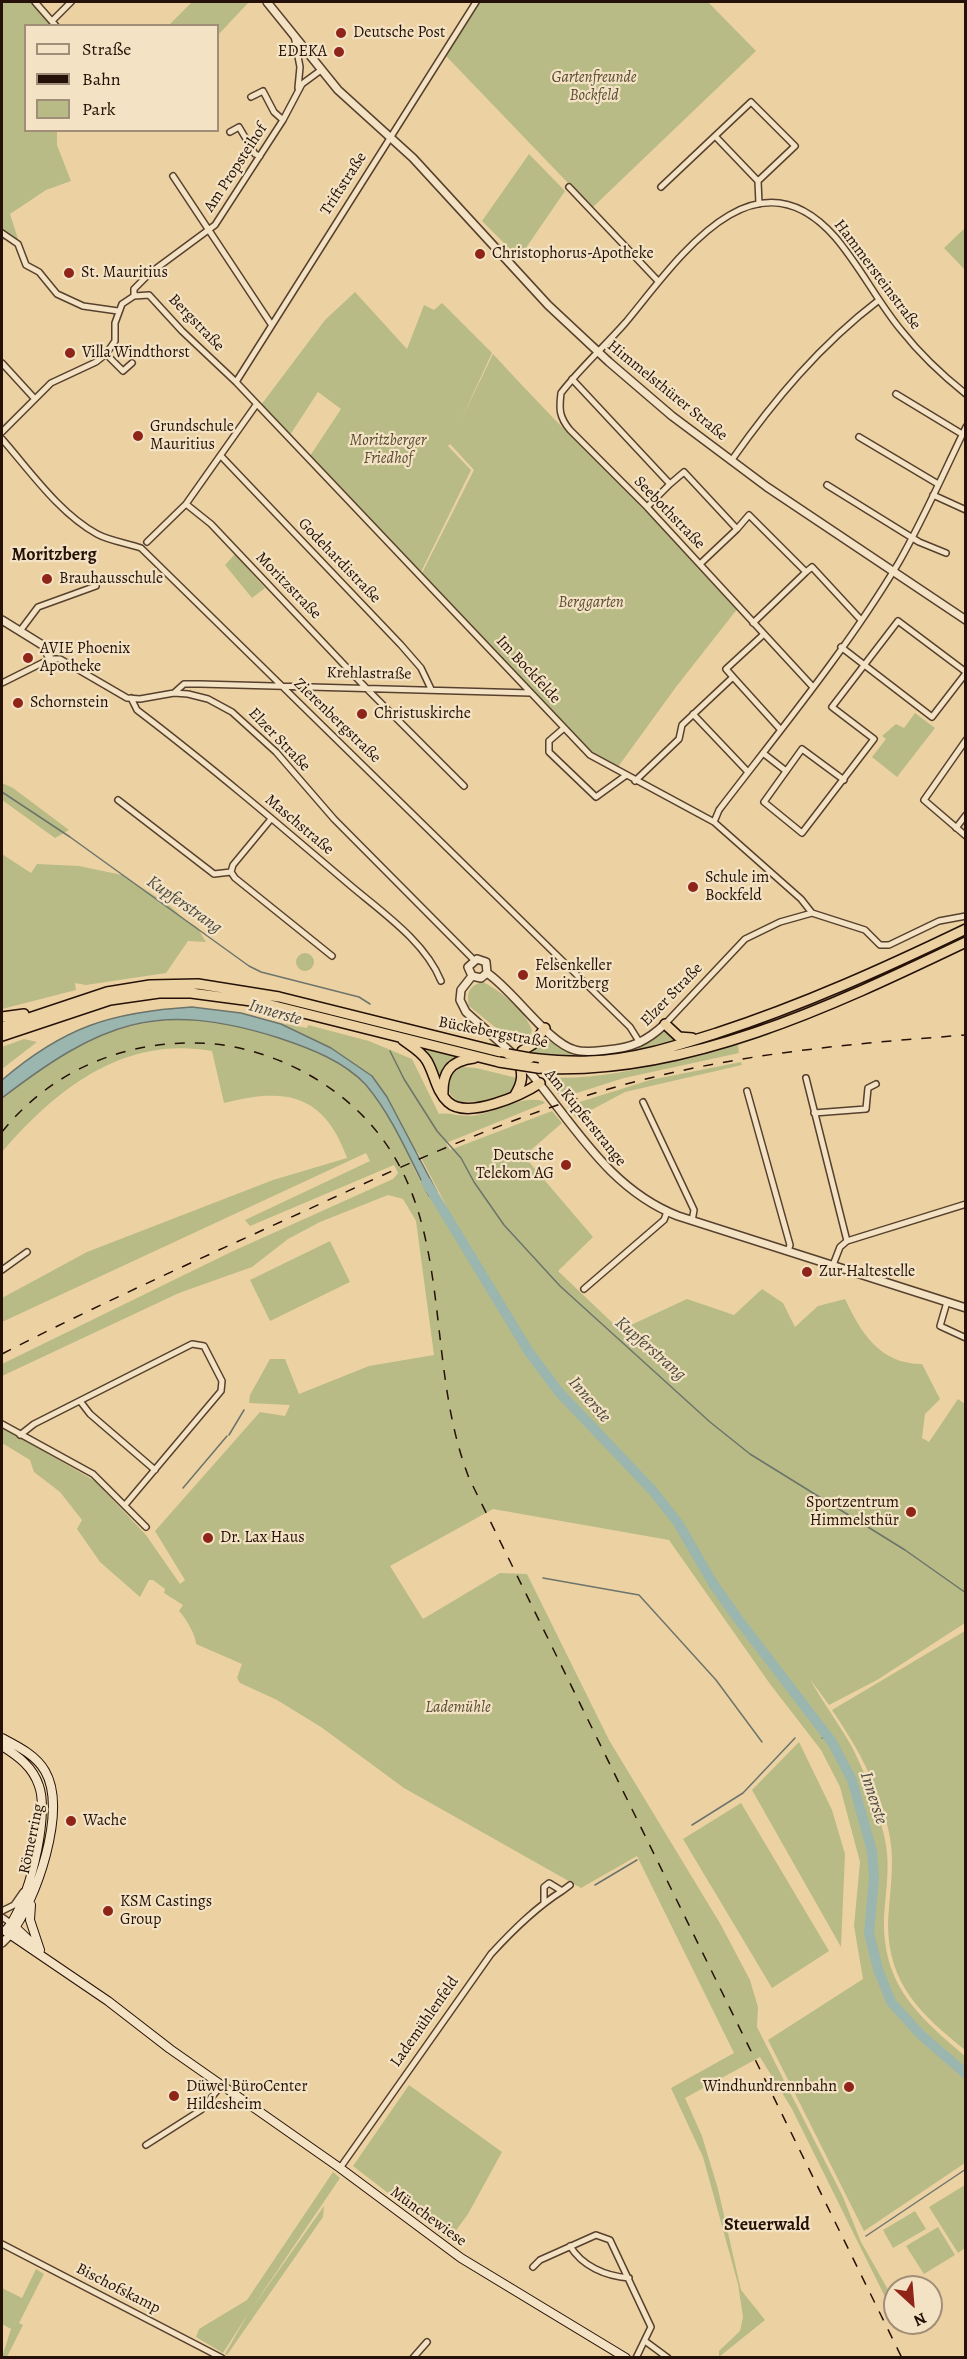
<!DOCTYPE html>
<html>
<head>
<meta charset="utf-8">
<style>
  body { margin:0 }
  #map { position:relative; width:967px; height:2359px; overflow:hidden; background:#ecd2a3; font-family:Alegreya,serif }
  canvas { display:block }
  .frame { position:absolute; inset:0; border:3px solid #251107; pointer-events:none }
  .legend { position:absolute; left:24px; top:24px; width:195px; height:108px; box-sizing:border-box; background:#f3e2c3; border:2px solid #a18e78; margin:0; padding:8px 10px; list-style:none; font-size:18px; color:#251107 }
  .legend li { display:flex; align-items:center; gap:12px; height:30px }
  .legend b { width:30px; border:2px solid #a18e78 }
  .north { position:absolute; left:883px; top:2275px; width:60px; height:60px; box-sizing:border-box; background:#f3e2c3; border:2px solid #a18e78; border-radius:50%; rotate:154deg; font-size:16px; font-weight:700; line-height:24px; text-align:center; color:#251107 }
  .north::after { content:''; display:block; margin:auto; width:21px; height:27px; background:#8f2418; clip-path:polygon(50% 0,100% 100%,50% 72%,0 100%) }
</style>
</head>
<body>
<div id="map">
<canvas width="967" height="2359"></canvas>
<div class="frame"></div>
<ul class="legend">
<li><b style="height:8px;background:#f3e2c3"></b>Straße</li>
<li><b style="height:8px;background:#251107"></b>Bahn</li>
<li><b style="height:16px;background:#b8bb85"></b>Park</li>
</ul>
<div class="north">N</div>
</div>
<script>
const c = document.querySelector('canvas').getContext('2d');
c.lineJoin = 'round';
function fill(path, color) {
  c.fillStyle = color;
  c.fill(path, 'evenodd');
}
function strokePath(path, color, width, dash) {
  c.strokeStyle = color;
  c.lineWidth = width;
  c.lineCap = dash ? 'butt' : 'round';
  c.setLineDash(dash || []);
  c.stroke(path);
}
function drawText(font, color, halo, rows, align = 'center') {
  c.font = font + ' Alegreya,serif';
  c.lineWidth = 4.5;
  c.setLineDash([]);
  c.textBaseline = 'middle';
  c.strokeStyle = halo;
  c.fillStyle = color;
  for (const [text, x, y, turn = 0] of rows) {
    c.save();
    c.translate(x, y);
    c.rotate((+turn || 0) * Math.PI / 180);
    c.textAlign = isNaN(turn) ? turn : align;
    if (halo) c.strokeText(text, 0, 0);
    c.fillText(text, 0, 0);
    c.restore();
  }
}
fill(new Path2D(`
  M2 2H32L53 25 26 26V130L57 131V145L71 181 46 190 10 214 18 239 3 240Z
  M192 2H249L218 35V26L169 25Z
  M480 2H708L756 51 592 208 446 56Z
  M529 154 565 191 519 258 482 221Z
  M965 228V270L944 248Z
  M355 292 407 349 424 305 434 310 442 303 492 353 461 420 493 354C572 441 659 521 738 608L676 687 615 771 597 761 422 573 474 470 450 444 448 446 471 470 421 572 310 456 341 409 318 392 290 435 261 405 325 320Z
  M235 554 265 588 252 598 225 565Z
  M915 713 935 728 897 777 872 757 886 739 882 736 896 724 904 728Z
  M2 783 13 788 69 830 55 838 2 800Z
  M2 854 31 873 37 864 79 866 122 875 169 905 185 920 197 927 206 942 188 941 166 973 86 985 75 983 76 990 2 1009Z
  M296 962a9 9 0 1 1 18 0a9 9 0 1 1-18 0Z
  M483 982C500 990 527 1013 532 1031L529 1038 516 1044 512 1041 469 1006C466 992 470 985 483 982Z
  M192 1018C246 1027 329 1042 366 1086 379 1101 389 1119 399 1136 409 1154 416 1177 428 1194 432 1199 441 1203 447 1207L419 1154 410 1144 387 1097 372 1076 331 1048 281 1023 307 1028 308 1025 369 1041 412 1059 439 1114C449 1112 464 1118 477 1115 498 1111 521 1095 543 1101L545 1103 446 1143 450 1150 552 1111 562 1123 524 1156 593 1237 558 1271 620 1330 687 1299 734 1315 762 1289 783 1303 795 1327 818 1306 845 1299C861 1333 880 1364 922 1364L940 1399 925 1414 922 1438 929 1442 958 1399 965 1404V1623L877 1680 829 1705 810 1679C823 1703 840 1725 853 1749 867 1777 877 1806 884 1835 891 1862 886 1889 884 1917 882 1985 918 2016 965 2056V2163L864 2231 768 2040 863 1979 854 1926 860 1862 840 1787 821 1750 770 1684 669 1540 493 1509 390 1566 423 1619 500 1573 527 1574 609 1740 721 1925 750 1980 758 2007 757 2027 843 2197 861 2242 895 2302V2317L792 2109 760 2057 685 2098 702 2136 718 2189 741 2290 765 2320 719 2357V2351L740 2331 743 2317 738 2284 703 2157 671 2088 734 2053 637 1856 581 1888 404 1788 321 1727 277 1700 240 1683 237 1678 242 1664 196 1644C196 1635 185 1617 179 1611L183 1605 164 1593 165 1589 153 1580H149L140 1597 100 1562 77 1529 82 1520 60 1492 34 1472 30 1460 2 1443V1427L95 1481 146 1535 180 1584 185 1580 155 1531 260 1412 285 1416 290 1405 249 1403 250 1395 270 1359H285L299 1394 369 1366 434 1355 416 1221 403 1199 388 1195 320 1222 288 1239 252 1267 179 1293 2 1376V1364L231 1252 393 1179 398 1173 394 1165 250 1226 245 1220 370 1161 366 1153 2 1322V1298L87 1252 273 1180 347 1158C324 1094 286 1087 224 1103L212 1051C124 1035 56 1089 2 1152V1098C70 1046 105 1023 192 1018Z
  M666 1031 684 1041 642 1051 587 1058 527 1055 542 1039 546 1038 574 1054H616L637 1049Z
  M770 1031 771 1034 738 1045 739 1053 624 1078 561 1098 545 1077C615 1083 703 1052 770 1031Z
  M24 1039 37 1042 2 1069V1047Z
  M417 1047 459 1057 444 1069 440 1083Z
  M741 1062 742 1065 625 1092 576 1118 567 1106 650 1080Z
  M463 1067 476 1068 517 1078 511 1094 494 1101 458 1102 450 1094 447 1081 451 1074Z
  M330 1241 350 1282 270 1321 250 1280Z
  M965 1631V2050C922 2015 888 1985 888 1924 889 1894 895 1867 890 1838 882 1791 858 1748 832 1710Z
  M799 1742 832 1810 845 1854 841 1947 752 1790Z
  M741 1803 829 1951 772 1988 683 1839Z
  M409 2085 502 2152 468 2214 449 2240 353 2166Z
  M333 2172 340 2178 250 2311 324 2206 323 2217 227 2355 225 2354 248 2314 223 2353 196 2337 199 2329 247 2300Z
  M965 2185V2248L958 2253 929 2207Z
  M915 2211 926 2229 893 2248 883 2230Z
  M938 2227 955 2255 924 2274 906 2246Z
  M36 2269 44 2274 19 2323 23 2325 7 2357H2L11 2329 2 2324V2288L22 2298Z`), '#b8bb85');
const water = new Path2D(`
  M192 1007 241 1013 281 1024 331 1048 372 1076 387 1097 437 1192 429 1196C410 1159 393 1117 366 1085 344 1061 309 1048 279 1038 156 999 100 1023 2 1098V1080C64 1027 111 1012 192 1007Z`);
fill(water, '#9bb6ae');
strokePath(water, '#6c746b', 1.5);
strokePath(new Path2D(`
  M2 792 70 837 249 966 261 972 359 997 370 1004
  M390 1051 404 1079 437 1131 461 1158 474 1182 504 1225 560 1286 710 1422 750 1454 905 1550 966 1593
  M229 1435 244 1410
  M183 1488 227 1436
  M543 1578 639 1595 716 1680 762 1742
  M822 1738 828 1735
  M692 1825 743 1793 795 1738
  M595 1885 637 1860
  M866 2236 966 2169`), '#6c746b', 1.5);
strokePath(new Path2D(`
  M426 1182 529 1352 559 1392 653 1491 678 1523 714 1585 738 1619 832 1742 852 1780 872 1851 874 1879 869 1933 878 1969 891 2002 921 2035 966 2074`), '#9bb6ae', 10);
const minor = new Path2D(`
  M35 2 56 26
  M52 21 71 2
  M294 35 300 67 298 88
  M251 97 263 91 274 112 283 120
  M230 132 239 127 255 154 260 156
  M173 176 271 324
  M758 181 715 136 751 102 795 146 758 181 759 204
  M569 187 658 281
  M661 187 715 136
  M2 233 18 244 26 265 39 272 57 294 83 306 118 311
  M134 296V289L150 273 215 225 283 120 302 84 321 70
  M106 354 123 371 132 363
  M2 363 34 398
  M572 379 670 484 647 507
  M236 382 476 2
  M896 394 962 434
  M2 432 51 383 96 362 106 354 115 341V323L122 304 134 296 149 295 182 331 236 382 590 755 714 822 801 899 812 913
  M859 437 938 484
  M2 439C30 471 59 513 97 534 110 541 127 543 141 548L630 1027 640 1043
  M221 456 401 645 421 668 431 689
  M731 461C774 400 820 345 879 300
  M670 484 684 472 737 529 700 564
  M827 485 919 542 946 553
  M933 495 966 510
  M186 504 211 524 368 690 464 786
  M737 529 749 515 806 572 753 623
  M147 542 186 504 256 405
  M806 572 812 567 861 620
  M20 631 38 607 96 586
  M841 647 932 717 966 673
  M733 677 780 729
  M2 683 50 659H60L127 698 140 699 174 693 188 694 208 699 232 712 276 752 334 819 474 960
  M812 686 647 507 570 430C559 417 559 409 561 393 581 367 605 346 626 322 676 262 753 144 835 237 860 266 877 301 901 330 920 354 942 375 966 394
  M174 693 184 684H200L531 693
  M131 698 137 710C208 764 276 822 344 880 377 909 424 939 441 981
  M693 714 748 772
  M564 728 549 741V752L596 797 625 776
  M966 740 924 800 966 836
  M763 753 786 771
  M844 780 802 749 764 802 802 833 874 739 832 707 898 621 966 672
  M635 781 679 739 682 725 733 677 726 669 764 634
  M118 800 214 874 231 872
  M271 819 233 865 231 872 235 878 332 956
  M714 822 719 810C781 729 847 649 899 562 924 518 944 472 966 427
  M956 828 966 815
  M665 1024 745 939 780 922 812 913 865 930 880 945H889L939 921 966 916
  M806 1078 847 1241
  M747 1091 790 1245 788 1251
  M643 1102 694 1210 692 1221
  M814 1113 866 1109 868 1088 876 1084
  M833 1265 840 1247 847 1241 966 1204
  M2 1270 27 1252
  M584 1289 664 1220 667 1212
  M947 1302 940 1326 966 1338
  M80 1401 90 1414 155 1470
  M2 1424 93 1474 146 1527
  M20 1435 34 1424 192 1344 204 1346 222 1381 221 1391 125 1505
  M562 1891 570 1885
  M2 1911 14 1905 23 1892
  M2 1917 12 1924
  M146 2145 201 2110 221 2086
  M340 2168 491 1954C513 1930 535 1908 562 1891L549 1883 544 1887V1902
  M2 2244 222 2358
  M570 2246C582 2266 605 2276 629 2278
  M533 2267 540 2260 596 2235 610 2240 651 2327 636 2358
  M645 2341 668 2358
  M413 2358 427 2342`);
const tertiary = new Path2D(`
  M267 2 338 90 413 158 548 305 609 362 672 416 767 487 966 620
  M2 620 44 646 50 659
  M487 973C513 990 548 1043 575 1050 585 1053 597 1051 607 1050 632 1048 647 1041 665 1024
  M472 976 461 990 460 1000 466 1012 513 1054
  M472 976 468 967 477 959 486 962 487 973
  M472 976 481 978 487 973
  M523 1064C572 1120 606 1188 678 1216L966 1308
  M2 1943 10 1935`);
const secondary = new Path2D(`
  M2 1738C17 1746 36 1755 45 1771 68 1810 36 1901 10 1935
  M2 1746C18 1756 33 1767 39 1786 50 1816 28 1908 5 1931L108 2001 170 2049 340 2168 461 2258 626 2358
  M31 1905 30 1920 40 1950
  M13 1925 37 1948`);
const trunk = new Path2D(`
  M2 1017 24 1014
  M665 1024 679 1037 692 1038
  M2 1027 107 992 150 985 198 984 279 997 508 1054
  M2 1036 110 1000 159 993H191L259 1002 499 1062
  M403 1040C411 1046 422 1052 427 1061 435 1075 436 1091 448 1102 467 1120 522 1095 540 1083
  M522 1051 533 1044 545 1028
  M530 1058C549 1060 569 1062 589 1061 632 1060 676 1046 717 1033 803 1005 885 968 966 929
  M538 1068C685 1077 836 1004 966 942
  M515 1095C523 1082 523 1075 519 1060
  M443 1096C442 1072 450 1061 474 1058`);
strokePath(minor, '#57412e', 8);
strokePath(tertiary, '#57412e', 10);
strokePath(secondary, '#251107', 10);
strokePath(trunk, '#251107', 12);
strokePath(minor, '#f3e2c3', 5);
strokePath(tertiary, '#f3e2c3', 7);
strokePath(secondary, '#f3e2c3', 8);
strokePath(trunk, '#ecd2a3', 9);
strokePath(new Path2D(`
  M2 1132C48 1074 117 1043 191 1043 237 1042 286 1059 324 1084 468 1180 416 1341 469 1478L902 2358
  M2 1354C103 1302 206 1256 309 1209 419 1158 531 1107 650 1078 754 1052 859 1043 966 1035`), '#251107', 1.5, [10, 10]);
const trunkBridge = new Path2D(`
  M508 1054 530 1058
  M499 1062 538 1068`);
strokePath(trunkBridge, '#251107', 12, []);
strokePath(trunkBridge, '#ecd2a3', 9);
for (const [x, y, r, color] of [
  [341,33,6,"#8f2418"],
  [339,52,6,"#8f2418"],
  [480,254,6,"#8f2418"],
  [69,273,6,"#8f2418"],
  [70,353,6,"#8f2418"],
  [138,436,6,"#8f2418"],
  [47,579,6,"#8f2418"],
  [28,658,6,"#8f2418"],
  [18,703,6,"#8f2418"],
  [362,714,6,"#8f2418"],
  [693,887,6,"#8f2418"],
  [523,975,6,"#8f2418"],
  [566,1165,6,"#8f2418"],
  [807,1272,6,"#8f2418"],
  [911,1512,6,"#8f2418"],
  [208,1538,6,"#8f2418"],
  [71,1821,6,"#8f2418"],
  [108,1911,6,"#8f2418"],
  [849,2087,6,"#8f2418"],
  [174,2096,6,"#8f2418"]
]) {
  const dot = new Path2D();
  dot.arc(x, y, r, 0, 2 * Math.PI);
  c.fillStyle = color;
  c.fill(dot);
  strokePath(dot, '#f3e2c3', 2);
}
drawText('16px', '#251107', '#f3e2c3', [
  ["Deutsche Post",353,33],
  ["EDEKA",327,52,"right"],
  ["Christophorus-Apotheke",492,254],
  ["St. Mauritius",81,273],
  ["Villa Windthorst",82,353],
  ["Grundschule",150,427],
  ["Mauritius",150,445],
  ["Brauhausschule",59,579],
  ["AVIE Phoenix",40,649],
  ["Apotheke",40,667],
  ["Schornstein",30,703],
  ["Christuskirche",374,714],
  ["Schule im",705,878],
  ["Bockfeld",705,896],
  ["Felsenkeller",535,966],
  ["Moritzberg",535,984],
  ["Deutsche",554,1156,"right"],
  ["Telekom AG",554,1174,"right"],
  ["Zur Haltestelle",819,1272],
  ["Sportzentrum",899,1503,"right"],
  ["Himmelsthür",899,1521,"right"],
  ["Dr. Lax Haus",220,1538],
  ["Wache",83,1821],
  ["KSM Castings",120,1902],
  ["Group",120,1920],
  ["Düwel BüroCenter",186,2087],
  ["Hildesheim",186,2105],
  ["Windhundrennbahn",837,2087,"right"]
], 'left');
drawText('italic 16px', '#584c33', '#f3e2c3', [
  ["Gartenfreunde",594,78],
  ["Bockfeld",594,96],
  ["Moritzberger",388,441],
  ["Friedhof",388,459],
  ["Berggarten",591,603],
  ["Lademühle",458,1708]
]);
drawText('16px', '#251107', '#f3e2c3', [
  ["Am Propsteihof",236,168,-57],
  ["Triftstraße",344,184,-57],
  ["Hammersteinstraße",877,275,53],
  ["Bergstraße",196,323,46],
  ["Himmelsthürer Straße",667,391,39],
  ["Seebothstraße",669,513,46],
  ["Godehardistraße",339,561,46],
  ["Moritzstraße",288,586,46],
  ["Im Bockfelde",528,670,47],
  ["Krehlastraße",369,674,1],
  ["Zierenbergstraße",337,721,44],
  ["Elzer Straße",279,740,46],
  ["Maschstraße",299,825,40],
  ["Elzer Straße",672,995,-46],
  ["Bückebergstraße",493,1033,11],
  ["Am Kupferstrange",585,1118,51],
  ["Römerring",32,1839,-78],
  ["Lademühlenfeld",425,2022,-55],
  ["Münchewiese",428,2217,36],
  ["Bischofskamp",118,2289,27]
]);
drawText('bold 18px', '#251107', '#f3e2c3', [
  ["Moritzberg",54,556],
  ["Steuerwald",767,2226]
]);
drawText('italic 18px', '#4e4b41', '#f3e2c3', [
  ["Kupferstrang",184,905,35],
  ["Innerste",275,1013,16],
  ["Kupferstrang",650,1349,41],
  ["Innerste",589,1400,49],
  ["Innerste",873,1798,72]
]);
</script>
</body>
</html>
